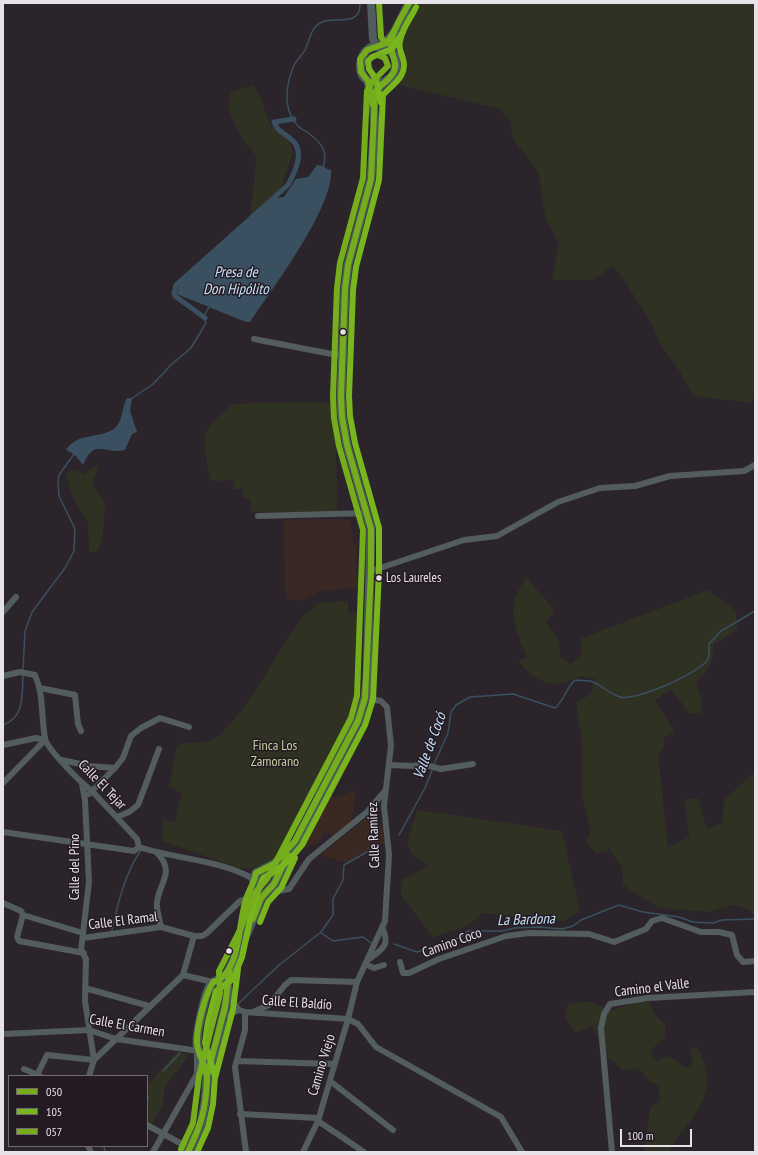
<!DOCTYPE html>
<html>
<head>
<meta charset="utf-8">
<style>
  body { margin:0 }
  #map { position:relative; width:758px; height:1155px; overflow:hidden; background:#2b252b; font-family:"PT Sans Narrow",sans-serif }
  canvas { display:block }
  .frame { position:absolute; inset:0; border:4px solid #e7e1e8; pointer-events:none }
  .legend { position:absolute; left:8px; top:1075px; width:140px; height:72px; box-sizing:border-box; background:#231a23; border:1px solid #716a72; margin:0; padding:5px 7px; list-style:none; font-size:12px; color:#e7e1e8 }
  .legend li { display:flex; align-items:center; gap:8px; height:20px }
  .legend b { width:20px; border:1px solid #716a72 }
  .scale { position:absolute; left:620px; top:1129px; width:72px; height:18px; box-sizing:border-box; border:2px solid #e7e1e8; border-top:0; padding-left:5px; font-size:12px; line-height:14px; white-space:nowrap; color:#e7e1e8; -webkit-text-stroke:3px #231a23; paint-order:stroke }
</style>
</head>
<body>
<div id="map">
<canvas width="758" height="1155"></canvas>
<div class="frame"></div>
<ul class="legend">
<li><b style="height:5px;background:#75ad1c"></b>050</li>
<li><b style="height:5px;background:#79b51d"></b>105</li>
<li><b style="height:5px;background:#75ad1c"></b>057</li>
</ul>
<div class="scale">100 m</div>
</div>
<script>
const c = document.querySelector('canvas').getContext('2d');
c.lineJoin = 'round';
function fill(path, color) {
  c.fillStyle = color;
  c.fill(path, 'evenodd');
}
function strokePath(path, color, width, dash) {
  c.strokeStyle = color;
  c.lineWidth = width;
  c.lineCap = dash ? 'butt' : 'round';
  c.setLineDash(dash || []);
  c.stroke(path);
}
function drawText(font, color, halo, rows, align = 'center') {
  c.font = font + ' "PT Sans Narrow",sans-serif';
  c.lineWidth = 3;
  c.setLineDash([]);
  c.textBaseline = 'middle';
  c.strokeStyle = halo;
  c.fillStyle = color;
  for (const [text, x, y, turn = 0] of rows) {
    c.save();
    c.translate(x, y);
    c.rotate((+turn || 0) * Math.PI / 180);
    c.textAlign = isNaN(turn) ? turn : align;
    if (halo) c.strokeText(text, 0, 0);
    c.fillText(text, 0, 0);
    c.restore();
  }
}
fill(new Path2D(`
  M356 790 352 820 334 836 325 832 319 842 302 850 297 846 326 792 334 798Z
  M370 815 376 817 375 824 382 825 385 845 378 844 345 863 321 855Z`), '#392922');
fill(new Path2D(`
  M321 519 350 520 354 545H357L356 575H360V588L324 590 300 601 285 598 284 520Z`), '#3a2825');
fill(new Path2D(`
  M417 3H755V390L752 403 694 396 677 367 660 344 652 324 623 278 613 266 592 280H552L559 244 546 220 538 171 513 139 511 122 500 109 391 83 401 70 396 38Z
  M253 85 262 101 270 125 288 138 293 153 279 193 250 216 257 157 239 134 228 108 231 92Z
  M332 402 336 443 337 512H251L250 498H243V489H233L234 480 218 481 210 479C205 446 195 430 228 410L230 405 248 403Z
  M99 464 92 484 105 502 103 535 98 551 89 552 88 523 71 494 66 474 75 469 84 474Z
  M527 578 555 611 546 622 559 642 560 656 571 664 582 654 580 639 708 590 736 611 737 629 713 646C714 663 707 671 696 683L702 701 700 713 690 714 671 689 655 700 675 732 664 738V747L658 755 668 847 689 837 685 800 698 798 707 829 722 823 725 799 755 772V917L749 910 733 905 709 912 659 908 623 885 622 866 609 848 606 852 596 853 586 841 591 832 582 796V740L577 711V702L591 694 595 679C576 673 578 679 562 683 544 687 528 674 519 661L527 657C515 629 504 604 527 578Z
  M348 601V613H362L360 673 353 717 312 804 286 846 276 859 257 867 249 869 239 868 162 841 163 820 175 822 182 793 169 787 177 747 184 743 206 742 220 735 244 708 301 618 319 603Z
  M417 810 562 831 580 911 564 921 483 913 467 926 433 937 401 895 402 880 425 868 428 865 411 853 407 844Z
  M220 984 224 987 226 991 211 1049 205 1050 201 1047 205 1010 215 985Z
  M578 1002H592L601 1007 613 1010 634 1003 650 1002 654 1014 666 1025 665 1037 650 1051 657 1061 669 1056 686 1068 693 1063 690 1049 696 1046C723 1089 695 1114 670 1148V1152H643L651 1107 660 1101 659 1085 651 1082 638 1068 623 1071 608 1057 592 1026 576 1032 565 1019 567 1005Z
  M176 1052 188 1054 181 1066 165 1086 163 1105 150 1127 147 1125V1086Z`), '#2f3122');
fill(new Path2D(`
  M317 165 323 166 327 169 331 170C334 207 272 289 250 322H246L177 294 179 285 276 198 284 197 296 179 308 177Z
  M127 398H132L130 411 137 432 132 434 125 450C103 455 95 437 83 465L74 454 66 450C78 431 102 440 116 427 123 420 122 406 127 398Z`), '#3a5061');
strokePath(new Path2D(`
  M323 167C329 150 320 142 307 132 305 130 301 130 299 127 283 111 285 90 292 70 294 62 301 57 305 50 310 40 311 26 322 22 334 16 361 28 360 3
  M131 399 153 384 172 364 191 348 206 323 204 316 209 307
  M23 670 25 631 32 612 65 568 74 551 75 529 59 496 58 481 59 475 74 454
  M3 725C25 717 22 695 23 674
  M434 764 448 733 451 712 456 705 470 697 513 694 555 708C565 699 565 690 575 680 580 681 586 680 590 681 601 684 609 694 620 697 636 701 700 673 708 659 710 655 709 648 709 644L721 631 755 611
  M399 835 425 788 433 768
  M112 930C118 903 125 873 141 850
  M321 933 333 941 363 937 371 943
  M394 944 417 952 461 937 468 931H502L515 928 538 927 562 929 573 926 581 920 619 905 643 912 679 917 693 922 713 923 722 920 755 919
  M239 1003 278 966 321 932 333 915V899L343 880 344 865 379 845
  M163 1071 180 1053
  M147 1103 148 1097
  M104 1146 105 1152`), '#3a5061', 1.5);
strokePath(new Path2D(`
  M205 318 175 296 174 293 176 285 288 185C295 172 306 151 291 139 284 133 278 132 274 122L294 119`), '#3a5061', 5);
strokePath(new Path2D(`
  M254 339 342 356
  M258 516 368 513
  M371 571 464 540 497 536 558 502 600 488 635 486 670 476 744 471 755 465
  M3 612 16 597
  M3 676 20 672 35 675C44 695 41 717 45 738 46 748 82 784 91 790L137 839 139 847
  M40 688 75 695 78 724 81 731
  M3 745 36 738 45 740
  M62 760 89 766 115 768
  M389 765 414 766 422 764 441 769 473 764
  M3 783 45 740
  M82 784 85 800 89 882 81 950 86 959 85 1001 94 1060 89 1076
  M89 794 115 768 123 758 131 736 141 728 160 718 189 727
  M117 817 129 812 138 805 159 749
  M3 832 134 851 139 847
  M139 847C175 859 215 859 250 877L254 882 246 899 236 948
  M157 853C176 872 159 883 157 902 156 910 160 920 161 927
  M268 890 278 891 289 889 309 859 367 812 385 791
  M3 903 21 911 23 915
  M23 915 17 937 19 941 84 953
  M23 915 83 933
  M83 938 161 927 194 936H202L207 933 240 901 246 899
  M368 960C382 949 391 946 382 927
  M400 962 403 973H409L439 959 506 936 529 933 589 934 614 942 646 929 652 921 662 918 701 932H719L732 935 737 955 743 962 755 961
  M365 964 374 968 384 965
  M183 975 194 936
  M183 975 213 982
  M85 988 149 1006
  M228 995 239 1010 245 1012 348 1019 358 1024 376 1047 501 1117 522 1152
  M245 1012V1030L235 1067 246 1152
  M253 1012 269 1005 285 985 291 980 357 982
  M222 1017 239 1010
  M3 1034 89 1030 116 1039 199 1051 197 1053V1074L153 1152
  M237 1061 334 1064
  M24 1069 40 1076
  M37 1075 47 1055 94 1060 183 975
  M330 1081 393 1130
  M240 1114 318 1118
  M318 1121 364 1152
  M147 1125 191 1149
  M88 1146 91 1152
  M303 1152 318 1121 348 1019 357 982 385 921 389 855 384 806 391 745 387 707 381 701 365 698
  M612 1152 601 1028 604 1014 610 1004 648 998 755 992`), '#535d5d', 6);
strokePath(new Path2D(`
  M371 3 373 39 378 47`), '#505c5d', 8);
strokePath(new Path2D(`
  M380 47C395 38 401 18 409 3
  M374 99C376 80 396 82 396 65 396 58 393 52 387 49 359 32 346 91 385 82
  M256 905 254 882 256 873 274 864 287 852
  M206 1073C205 1063 198 1054 197 1044 196 1035 205 994 210 986 213 980 221 979 227 974
  M188 1152 201 1125 205 1103 207 1077 216 1045 228 995 227 974 248 931 261 898 274 884 358 721 365 698 367 680 371 529 347 445 342 417 341 396 345 289 348 265 371 179 375 125 373 102 368 81`), '#4a5c5b', 9);
strokePath(new Path2D(`
  M373 105 368 81 361 72 360 59 367 50 387 43 396 28
  M253 919 261 898 274 884 288 855
  M207 1076 225 1007 230 966
  M188 1152C201 1125 206 1109 207 1079 207 1066 198 1056 197 1044 196 1028 205 995 213 982 241 974 238 923 246 899 249 890 254 883 256 873L274 864 295 841 358 721 365 698 371 571V529L347 445 342 417 341 396 345 289 348 265 371 179 375 92C380 84 391 80 394 71 398 62 391 55 391 47 391 31 402 17 409 3`), '#75ad1c', 6);
strokePath(new Path2D(`
  M381 103 376 79 369 69 368 61 372 57 392 49 403 32
  M260 922 268 902 281 888 295 858
  M215 1078 233 1009 238 969
  M197 1152 208 1128 213 1104 215 1076 205 1043 208 1022 216 991 233 979 242 957 254 902 263 878C280 870 290 860 302 845L365 725 373 699 379 571V528L355 443 350 416 349 396 353 290 356 267 379 180 383 95C393 84 408 76 403 59 401 52 398 48 400 41 402 28 411 18 416 7`), '#79b51d', 6);
strokePath(new Path2D(`
  M379 3 381 37 385 43
  M181 1149 193 1123 199 1076 220 994 219 971 241 928 254 894 267 879 351 718 357 696 363 530 339 446 334 418 333 396 337 288 340 263 363 178 367 91 372 82 388 66 385 58 378 55`), '#75ad1c', 6);
for (const [x, y, r, color] of [
  [343,332,3.5,"#e7e1e8"],
  [379,578,3.5,"#e7e1e8"],
  [229,951,3.5,"#e7e1e8"]
]) {
  const dot = new Path2D();
  dot.arc(x, y, r, 0, 2 * Math.PI);
  c.fillStyle = color;
  c.fill(dot);
  strokePath(dot, '#231a23', 1.5);
}
drawText('13px', '#e7e1e8', '#231a23', [
  ["Los Laureles",386,578]
], 'left');
drawText('14px', '#c9d29d', '#231a23', [
  ["Finca Los",275,746],
  ["Zamorano",275,762]
]);
drawText('14px', '#e7e1e8', '#231a23', [
  ["Calle El Tejar",102,785,46],
  ["Calle Ramírez",374,835,-92],
  ["Calle del Pino",75,867,-90],
  ["Calle El Ramal",123,921,-7],
  ["Camino Coco",452,943,-20],
  ["Camino el Valle",652,988,-7],
  ["Calle El Baldío",297,1003,4],
  ["Calle El Carmen",127,1026,10],
  ["Camino Viejo",322,1065,-73]
]);
drawText('italic 15px', '#c7e4fa', '#231a23', [
  ["Presa de",236,273],
  ["Don Hipólito",236,290],
  ["Valle de Cocó",430,746,-70],
  ["La Bardona",526,920,-2]
]);
</script>
</body>
</html>
